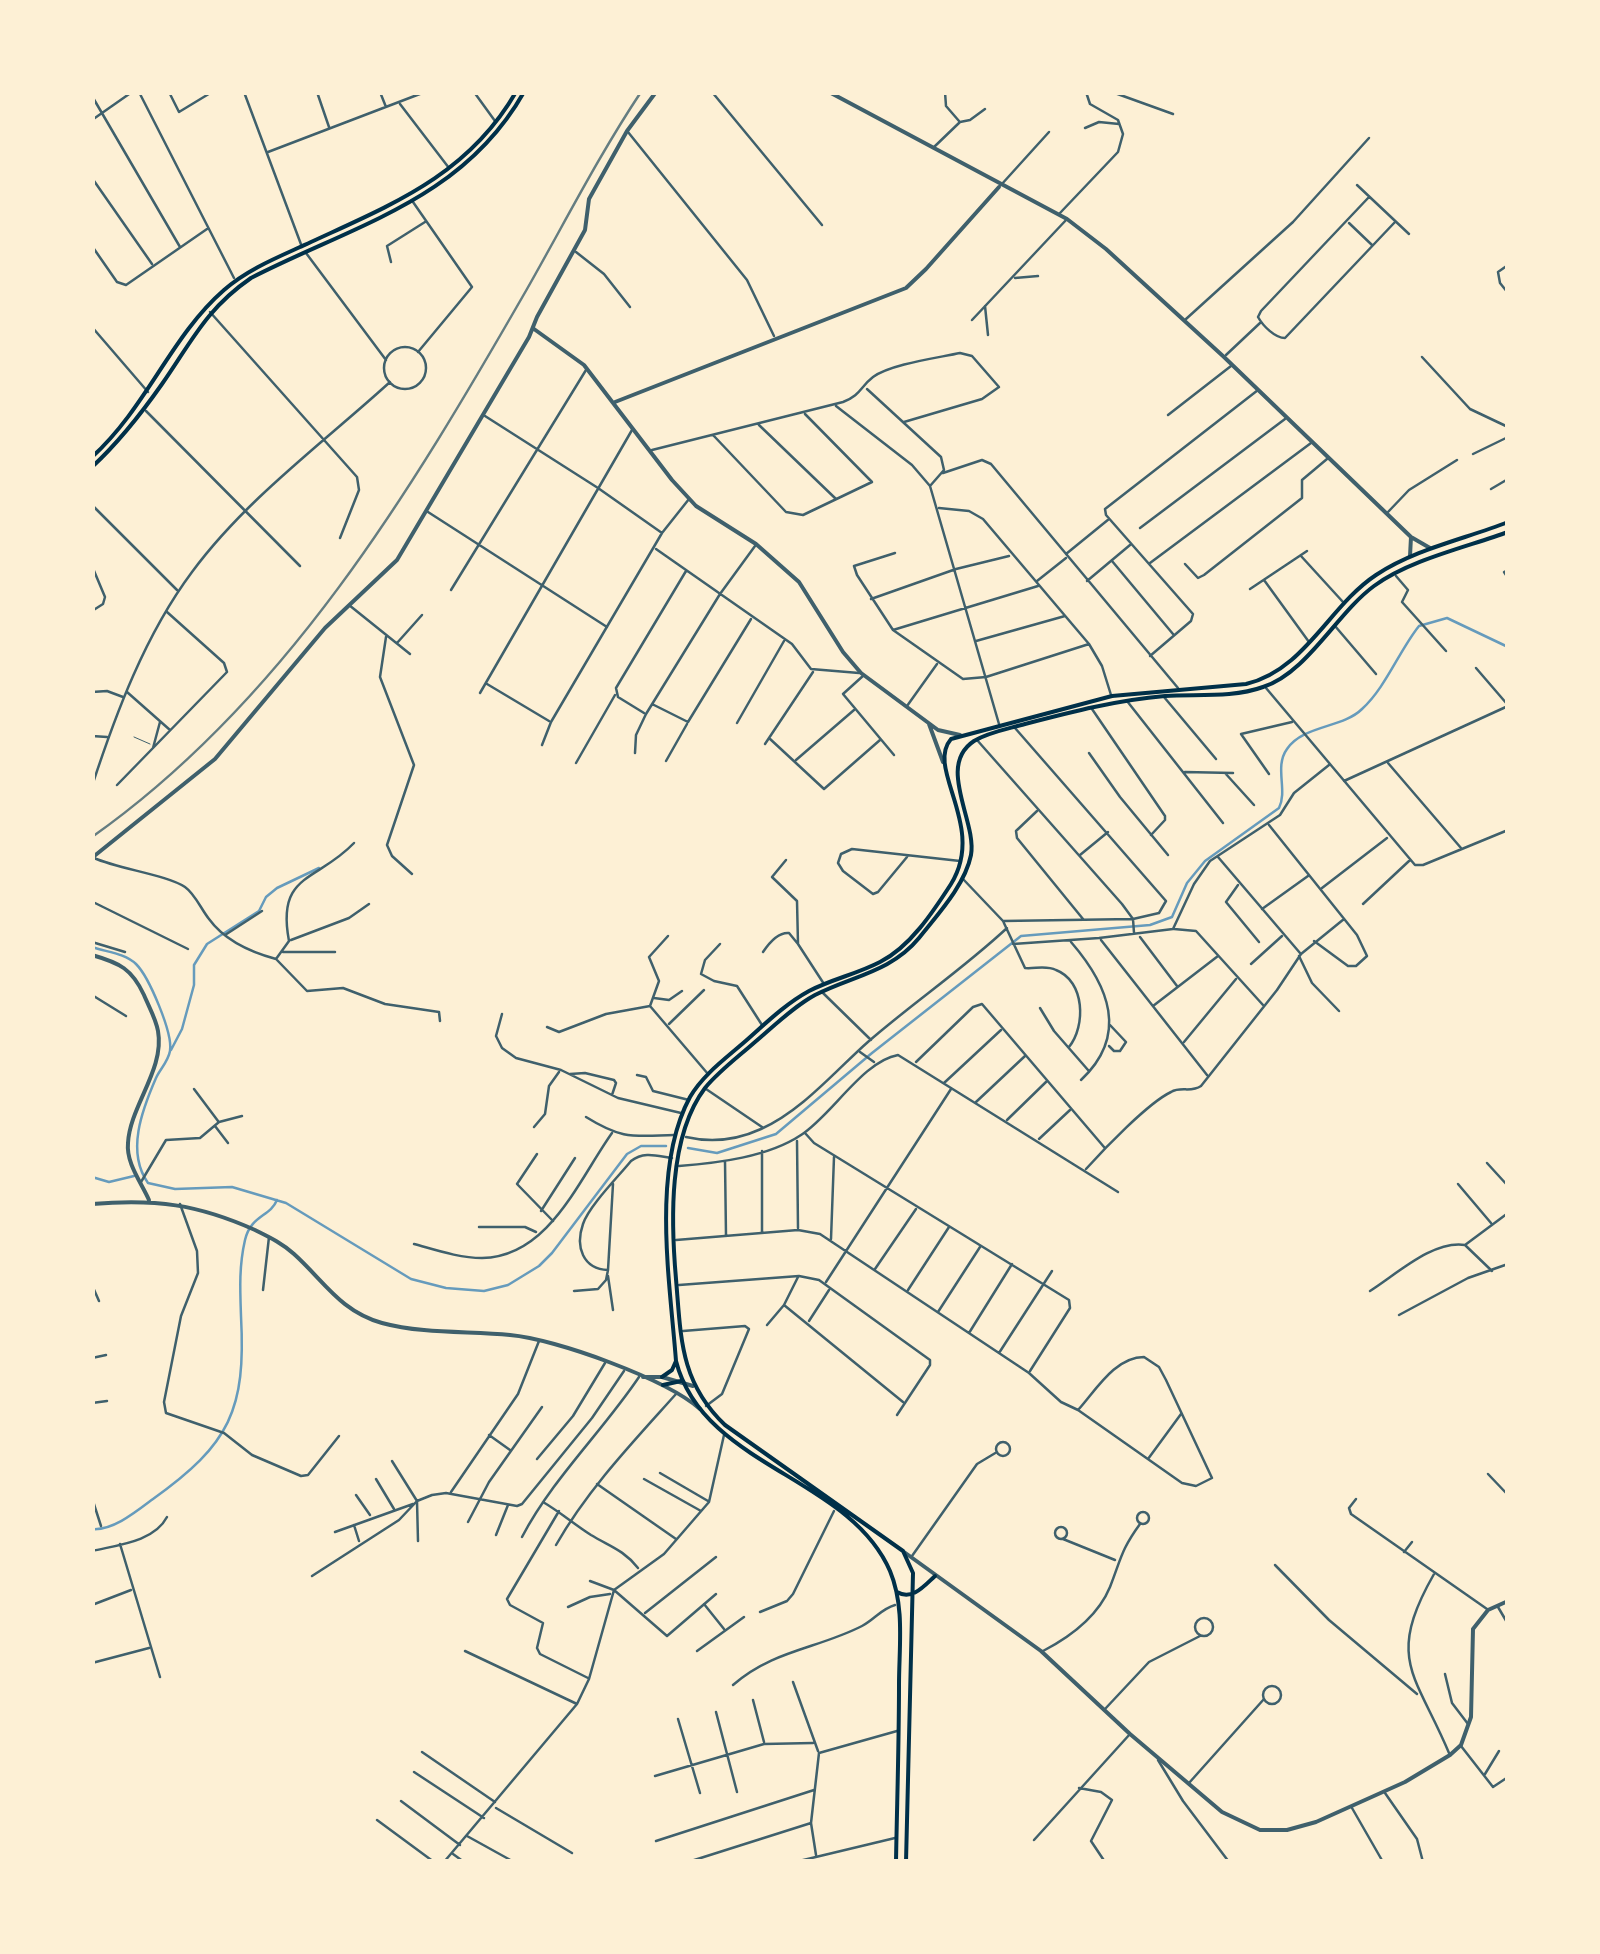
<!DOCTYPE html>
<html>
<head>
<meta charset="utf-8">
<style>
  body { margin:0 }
  #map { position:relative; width:1600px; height:1954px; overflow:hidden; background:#fdf0d5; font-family:"Nunito Sans",sans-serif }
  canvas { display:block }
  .frame { position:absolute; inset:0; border:95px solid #fdf0d5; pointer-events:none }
</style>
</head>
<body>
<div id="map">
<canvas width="1600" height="1954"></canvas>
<div class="frame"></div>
</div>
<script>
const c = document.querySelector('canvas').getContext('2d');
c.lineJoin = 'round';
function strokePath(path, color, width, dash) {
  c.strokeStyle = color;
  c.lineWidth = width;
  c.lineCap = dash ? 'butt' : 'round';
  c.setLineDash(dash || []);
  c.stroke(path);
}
strokePath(new Path2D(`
  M92 947C106 952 125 953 136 964 149 977 173 1033 170 1051 168 1062 160 1069 156 1078 142 1110 126 1152 148 1183L175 1189 232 1187 286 1203 411 1279 446 1288 484 1291 508 1285 539 1266 552 1253 627 1154 641 1146H666
  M171 1050 182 1029 194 985V965L207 944 259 911 266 897 277 888 319 868
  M688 1148 717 1153 776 1134 872 1053 1021 936 1150 925 1172 917 1187 883 1205 861 1279 808C1288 790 1274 767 1287 749 1303 725 1343 728 1362 709 1386 687 1399 651 1419 626L1447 618 1508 647
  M92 1177 109 1182 134 1176
  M92 1529C113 1531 137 1511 153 1499 230 1444 246 1410 241 1316 240 1289 239 1266 245 1240 251 1215 270 1217 277 1200`), '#669bbc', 2.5);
strokePath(new Path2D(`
  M134 737 150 744`), '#3f606c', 1);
strokePath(new Path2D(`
  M139 92 234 278
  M169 92 179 112 212 92
  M244 92 302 247
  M317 92 329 127
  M380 92 386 107
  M474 92 495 121
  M712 92 822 225
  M945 92 946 106 959 121
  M1112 92 1173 114
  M92 96 180 247
  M400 104 449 168
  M92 120 132 92
  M1085 128 1099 122 1119 124
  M628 132 747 280 774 336
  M933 148 960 122 970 120 985 109
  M268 152 425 92
  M92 178 152 264
  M1001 185 1049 132
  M1357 185 1409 234
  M1369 197 1261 311 1258 317C1263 326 1275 338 1285 338L1395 222
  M413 202 472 287 418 352
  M1060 213 1118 152 1123 134 1118 120 1090 104 1086 92
  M1349 223 1372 245
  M92 246 117 282 126 285 207 229
  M576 252 604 274 630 307
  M306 253 386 360
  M391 262 387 246 425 222
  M1508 265 1498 272 1500 283 1508 293
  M1015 278 1038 276
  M985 306 988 335
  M210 312 357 477 359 490 340 538
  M1186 319 1293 222 1369 138
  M972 320 1067 219
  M92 327 148 392
  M384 368a21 21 0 1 1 42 0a21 21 0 1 1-42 0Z
  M1226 355 1260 323
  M1422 357 1470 409 1508 427
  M867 389 941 457 944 470 930 486
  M836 406 912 465 930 486 999 724
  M146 411 300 566
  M1168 415 1231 366
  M485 416 598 488 662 533
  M759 425 836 499
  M713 435 786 512 803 515 872 482 805 414
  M652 450 843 402C861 395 860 387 873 377 891 364 937 358 960 353L972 356 999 387 982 399 904 422
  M1473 454 1508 437
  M943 473 982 460 991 464 1178 688
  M1491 489 1508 479
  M92 505 177 590
  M939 508 969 511 983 519 1089 644 1102 666 1111 695
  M428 512 607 627
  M1388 512 1409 490 1457 460
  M1140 528 1285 419
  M656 549 792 644 811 669 859 673
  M895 553 854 566 857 575 893 630 963 679 986 677 1089 644
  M1066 554 1109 519
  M1301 556 1343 602
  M1112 561 1173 634
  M1150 563 1311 443
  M1185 564 1198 578 1204 575 1302 498V480L1327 459
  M92 566 105 597 103 604 92 611
  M1508 570 1504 572 1508 578
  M1396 576 1408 590 1402 602 1446 651
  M1264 580 1309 642
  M1037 581 1066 558
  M1087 581 1130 545
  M1250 589 1307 551
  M451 590 586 370
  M871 599 956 569 1009 556
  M349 605 410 654
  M1335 626 1376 674
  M893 630 1038 586
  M386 637 380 677 414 765 387 845 392 856 412 874
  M976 641 1065 616
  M397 643 422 615
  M1150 656 1191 621 1193 614 1106 515 1105 509 1258 390
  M1476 668 1507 704
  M864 675 843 694 894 755
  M487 684 549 721
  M1266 688 1415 865H1423L1508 830
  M92 692 107 691 123 697
  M127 692 170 730
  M480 693 632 430
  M1164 697 1216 759
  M1127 701 1223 823
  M652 704 688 722 751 619
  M907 706 937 664
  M1092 709 1165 816V820L1151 835
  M644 713 618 697 616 688 686 571
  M737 723 784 641
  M92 736 107 737
  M769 738 824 789 880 740
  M977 740 1122 904 1133 919 1134 933
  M765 744 813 672
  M542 745 551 722 662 533 689 499
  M153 748 160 722
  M635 753 636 735 646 714 720 594 755 546
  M1089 753 1120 797 1168 855
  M796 760 854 710
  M666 761 687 724
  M576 763 615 695
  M1388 763 1461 848
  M1185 772 1233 773
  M1225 773 1254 805
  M1269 774 1241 734 1292 722
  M1344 781 1508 706
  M117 785 227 672 224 663 167 612
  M92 786C116 713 145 635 192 572 246 499 323 443 390 382
  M1037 811 1016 831 1017 838 1083 919
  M1269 825 1357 935 1367 956 1356 966H1348L1314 941
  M1080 855 1108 832
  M907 857 878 892 873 894 843 871 838 863 841 854 852 849 960 861
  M1218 857 1300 953
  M94 858C119 869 167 875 185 887 195 894 201 909 209 919 225 941 250 952 276 959L289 941C276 873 317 882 354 843
  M786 860 772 877 797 901 798 944 824 984
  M963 879 1003 921 1025 968C1035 969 1046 965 1056 970 1085 981 1086 1026 1069 1047
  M1238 885 1226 902 1259 942
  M1322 888 1387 838
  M95 903 188 949
  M1363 904 1409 861
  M1262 909 1308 876
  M1003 921 1133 919 1159 913 1166 901 1015 728
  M1174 929 1196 931 1263 1005
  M225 935 262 911
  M1140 937 1177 986
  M291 940 349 918 369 904
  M1101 940 1207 1075
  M92 942 125 952
  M1071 942C1109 986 1129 1035 1081 1080
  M720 944 705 960 701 974 714 981 737 986 762 1025
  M1013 944 1099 938 1173 929 1194 884 1210 861 1280 815 1294 793 1329 765
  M283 952H335
  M763 952C769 943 778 932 789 933L798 944
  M1299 956 1312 983 1339 1011
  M277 960 307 991 343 988 385 1004 439 1012 440 1021
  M1251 964 1282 936
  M823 993 871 1040
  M92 995 126 1016
  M654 998 669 1000 682 991
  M650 1006 659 981 649 957 668 936
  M1153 1006 1218 956
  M1040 1008 1054 1031 1088 1070
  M502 1014 496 1036 502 1048 516 1058 561 1070 618 1098 681 1113
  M669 1024 704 990
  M547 1027 559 1032 606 1014 650 1006 708 1074
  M1184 1042 1236 979
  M92 1046H93
  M1109 1046 1114 1051H1120L1126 1042 1110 1025
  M860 1052 874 1062
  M916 1062 973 1007 982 1004 1104 1147
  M570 1074 585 1073 614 1080 616 1083 612 1095
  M637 1075 646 1077 653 1091 689 1100
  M944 1083 1001 1030
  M194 1089 218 1121
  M706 1089 762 1127
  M976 1102 1025 1056
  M586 1117C623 1140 633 1136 674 1135
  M1007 1120 1047 1081
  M215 1126 228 1143
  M534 1127 545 1114 549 1086 559 1072
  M805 1133 814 1143 1069 1300 1070 1308 1030 1371
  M686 1137C712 1143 737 1140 761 1129 802 1111 836 1070 869 1041 914 1002 963 969 1007 928
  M1039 1139 1070 1110
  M797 1141 798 1228
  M762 1151V1233
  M537 1154 517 1184 553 1221
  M725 1161 726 1236
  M1487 1163 1508 1186
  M679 1166C718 1163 768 1157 801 1135 832 1115 863 1061 898 1055L1118 1192
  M1086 1169C1104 1149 1148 1103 1171 1092 1181 1086 1191 1093 1201 1086L1277 990 1301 954 1344 919
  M141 1182 166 1140 200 1138 219 1122 242 1116
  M613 1184 608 1270C583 1269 575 1247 583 1224 589 1206 618 1177 631 1161 644 1151 657 1156 672 1158
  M1458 1184 1491 1223
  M180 1204 197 1251 198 1273 181 1316 164 1402 166 1413 224 1433 252 1455 301 1476 308 1475 339 1436
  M541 1211 575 1158
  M479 1227H525L536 1232
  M831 1239 834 1157
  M676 1240 798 1230 820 1234 1029 1373 1061 1402 1078 1410 1182 1483 1196 1486 1212 1478 1166 1380 1159 1367 1144 1357C1115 1357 1096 1390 1078 1410
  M414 1244C436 1250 459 1258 482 1258 549 1257 579 1179 612 1133
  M1465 1245 1508 1213
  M875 1269 916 1209
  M608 1276 613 1310
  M826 1282 951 1089
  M92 1285 99 1301
  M679 1285 799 1276 819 1280 930 1360V1365L897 1415
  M263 1290 269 1237
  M908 1290 949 1227
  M574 1291 598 1289 606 1280 608 1270
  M1370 1291C1397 1274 1433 1240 1465 1245L1492 1271
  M784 1305 903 1402
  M938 1312 980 1247
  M1399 1315 1468 1278 1508 1264
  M809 1321 829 1290
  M767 1325 784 1305 798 1277
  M683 1331 745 1326 749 1329 722 1394 706 1406
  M969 1333 1012 1264
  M999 1353 1052 1271
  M92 1358 106 1355
  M92 1403 107 1401
  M489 1435 510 1450
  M996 1449a7 7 0 1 1 14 0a7 7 0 1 1-14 0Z
  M537 1459 573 1416 605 1363
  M1148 1459 1181 1414
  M392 1461 417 1501 418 1541
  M660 1473 708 1501
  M1488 1474 1508 1495
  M376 1479 394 1509
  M644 1479 701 1511
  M597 1484 676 1539
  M451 1492 518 1394 539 1341
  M356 1495 370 1515
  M92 1498 101 1526
  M1356 1499 1349 1508 1351 1514 1487 1609
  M543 1502C560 1512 574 1524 591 1535 609 1546 624 1550 638 1568
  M559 1511 507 1599 510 1605 543 1623 537 1648 540 1654 588 1678
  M1137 1518a6 6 0 1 1 12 0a6 6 0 1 1-12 0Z
  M468 1522 489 1482 542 1407
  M354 1525 359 1541
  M1055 1533a6 6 0 1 1 12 0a6 6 0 1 1-12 0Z
  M335 1532 413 1504
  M496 1535 508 1505
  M522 1537C553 1478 602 1432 639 1377
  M1063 1539 1115 1560
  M120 1544 160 1677
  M556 1545C588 1489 633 1442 676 1394
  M92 1551C117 1545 154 1542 167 1517
  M1404 1552 1412 1542
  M912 1556 977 1464 997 1452
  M1275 1565 1329 1620 1417 1694
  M1434 1574C1385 1660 1416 1674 1449 1753
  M312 1576 399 1520 417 1501 432 1495 446 1493 517 1506 522 1504 592 1418 624 1371
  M590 1581 614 1590 667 1636 716 1594
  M704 1604 724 1629
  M92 1605 131 1590
  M568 1607 590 1597 610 1594
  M1498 1607 1508 1624
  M760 1612 787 1601 793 1594 834 1511
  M645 1613 716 1557
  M1195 1627a9 9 0 1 1 18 0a9 9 0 1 1-18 0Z
  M465 1651 577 1704
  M697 1651 744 1617
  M1043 1651C1070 1637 1098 1616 1110 1587 1121 1559 1121 1550 1140 1524
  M92 1663 149 1648
  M1445 1674 1452 1703 1468 1724
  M793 1682 818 1751
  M733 1685C773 1650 817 1649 862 1626 875 1619 881 1609 895 1605
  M1263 1695a9 9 0 1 1 18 0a9 9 0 1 1-18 0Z
  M753 1700 764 1742
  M1105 1709 1149 1662 1200 1636
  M716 1712 737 1792
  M678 1719 700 1793
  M1461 1746 1493 1787 1508 1777
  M422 1752 495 1802
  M819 1753 897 1731
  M1158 1760 1183 1801 1229 1862
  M414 1772 484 1818
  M1485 1774 1499 1751
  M655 1776 764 1744 813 1743
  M1189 1783 1264 1699
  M1079 1788 1101 1792 1112 1800 1091 1841 1105 1862
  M1385 1793 1417 1839 1423 1862
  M401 1801 460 1845
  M496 1808 572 1853
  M1352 1808 1383 1862
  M377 1820 434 1862
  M467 1836 514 1862
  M1034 1840 1130 1734
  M656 1841 814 1790
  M453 1854 464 1862
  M816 1855 811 1823 819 1753
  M444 1862 577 1704 589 1679 614 1590 664 1554 709 1502 724 1435
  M688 1862 811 1823
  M795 1862 895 1838`), '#3f606c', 2.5);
strokePath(new Path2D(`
  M829 92 1067 219 1106 249 1224 357 1411 537 1430 548
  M534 329 584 365 672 480 696 506 756 544 799 582 843 652 861 673 938 730 960 735
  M615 402 906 288 926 269 999 187
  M1410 556 1411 537
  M929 724 943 762
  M92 921 93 857 215 759 325 628 397 560 529 337 537 317 585 230 589 199 627 131 656 92
  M92 955C120 963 132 969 144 995 149 1007 156 1019 158 1031 165 1069 130 1106 128 1143 126 1163 141 1182 149 1200
  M92 1204C156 1199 197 1204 255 1230 269 1237 282 1243 294 1254 324 1281 340 1311 382 1323 423 1334 468 1331 510 1335 556 1339 666 1379 700 1409
  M643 1377H662L693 1386
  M904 1552 1041 1651 1130 1734 1222 1812 1260 1830H1287L1316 1822 1405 1782 1450 1755 1461 1745 1471 1717 1473 1629 1488 1610 1508 1601`), '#3f606c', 4);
strokePath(new Path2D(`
  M92 457C147 407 171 336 224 290 249 268 281 256 311 242 393 204 468 175 516 92
  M92 467C119 442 141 414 162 384 192 341 206 309 251 278 354 225 463 200 524 92
  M662 1377 672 1370 676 1361
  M663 1385 681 1381
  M897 1592C912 1601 924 1586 935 1576
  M896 1862C897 1803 899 1744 899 1685 899 1647 905 1607 890 1571 849 1476 703 1467 676 1361 670 1282 651 1169 690 1097 704 1073 729 1056 749 1038 768 1021 787 1003 809 991 832 979 857 974 880 962 910 947 933 912 951 884 987 826 925 769 951 739L1112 696 1246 684C1305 670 1329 606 1376 575 1415 549 1465 539 1508 522
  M906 1862 913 1573 903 1551 725 1425C680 1382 681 1338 676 1279 671 1222 668 1137 705 1088 719 1071 738 1057 755 1042 774 1026 793 1007 815 995 852 976 891 972 919 938 938 914 965 885 971 855 977 821 936 766 974 741 989 732 1008 729 1025 724 1071 712 1117 700 1165 696 1197 694 1233 698 1263 687 1307 673 1337 613 1374 586 1409 560 1467 547 1508 532`), '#003049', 4);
strokePath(new Path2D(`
  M92 837C286 700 411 491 527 289 564 224 599 155 641 92`), '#657d81', 2.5);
</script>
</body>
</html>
